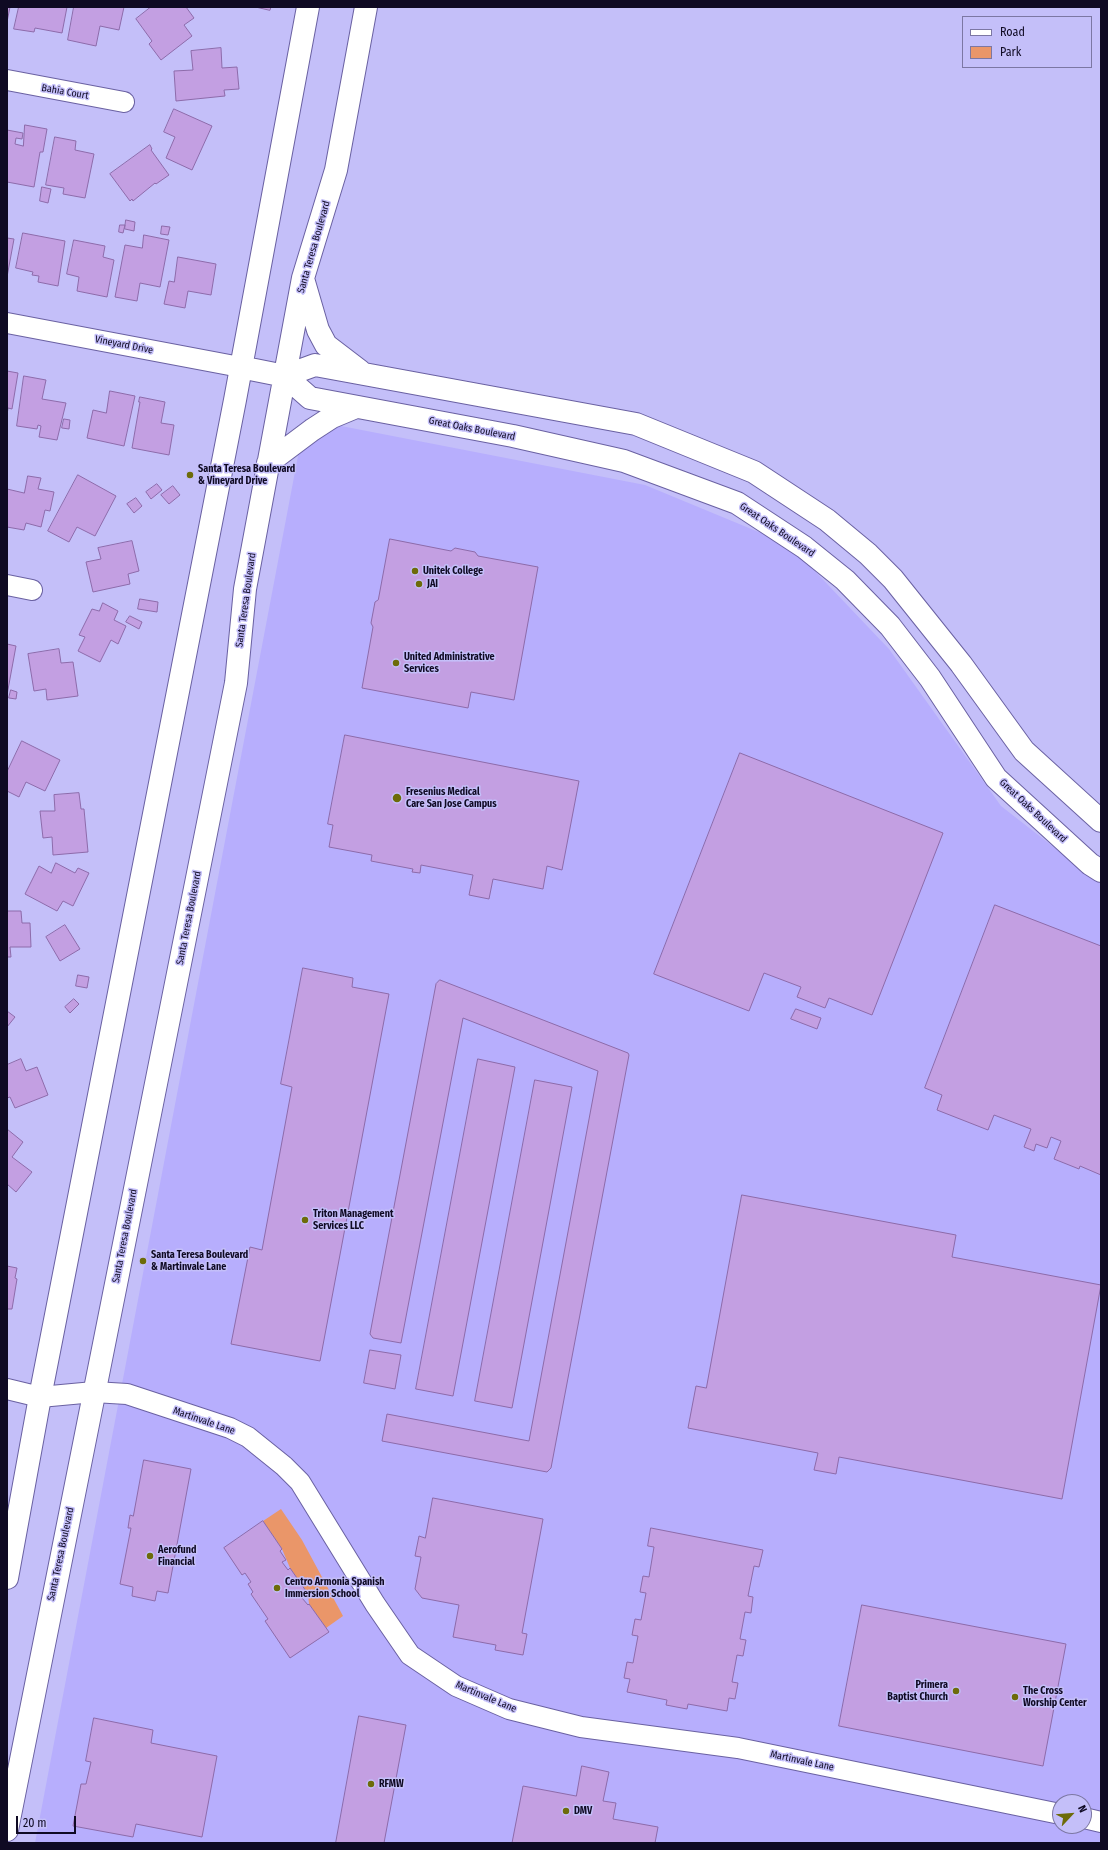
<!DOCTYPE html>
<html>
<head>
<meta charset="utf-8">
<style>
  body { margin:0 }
  #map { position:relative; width:1108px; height:1850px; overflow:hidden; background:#c4bff9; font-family:"Fira Sans Condensed",sans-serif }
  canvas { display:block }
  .frame { position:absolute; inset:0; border:8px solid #0f0a23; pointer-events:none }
  .legend { position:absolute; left:962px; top:16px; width:130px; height:52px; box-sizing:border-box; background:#c4bff9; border:1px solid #7c77a3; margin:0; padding:5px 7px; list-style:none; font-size:12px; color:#0f0a23 }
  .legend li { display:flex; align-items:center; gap:8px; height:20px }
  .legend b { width:20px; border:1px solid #7c77a3 }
  .north { position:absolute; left:1052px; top:1794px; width:40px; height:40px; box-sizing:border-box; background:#c4bff9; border:1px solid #7c77a3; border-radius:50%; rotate:64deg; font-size:11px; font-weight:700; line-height:16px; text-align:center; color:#0f0a23 }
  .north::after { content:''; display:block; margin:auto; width:14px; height:18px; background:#6d6b09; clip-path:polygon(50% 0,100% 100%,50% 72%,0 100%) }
  .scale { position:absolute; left:16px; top:1816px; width:60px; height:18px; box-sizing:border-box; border:2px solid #0f0a23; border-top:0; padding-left:5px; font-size:12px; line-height:14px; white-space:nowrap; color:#0f0a23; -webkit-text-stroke:3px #c4bff9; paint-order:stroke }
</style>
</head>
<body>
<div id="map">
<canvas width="1108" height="1850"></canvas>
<div class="frame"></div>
<ul class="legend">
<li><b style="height:5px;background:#fff"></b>Road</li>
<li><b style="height:11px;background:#ea9669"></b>Park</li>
</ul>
<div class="north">N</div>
<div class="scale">20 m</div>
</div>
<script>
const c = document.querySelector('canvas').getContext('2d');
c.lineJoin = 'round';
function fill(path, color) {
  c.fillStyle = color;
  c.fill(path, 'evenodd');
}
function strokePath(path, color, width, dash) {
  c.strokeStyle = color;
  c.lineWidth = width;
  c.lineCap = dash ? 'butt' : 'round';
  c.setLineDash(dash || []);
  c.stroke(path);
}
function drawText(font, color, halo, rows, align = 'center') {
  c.font = font + ' "Fira Sans Condensed",sans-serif';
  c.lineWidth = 3;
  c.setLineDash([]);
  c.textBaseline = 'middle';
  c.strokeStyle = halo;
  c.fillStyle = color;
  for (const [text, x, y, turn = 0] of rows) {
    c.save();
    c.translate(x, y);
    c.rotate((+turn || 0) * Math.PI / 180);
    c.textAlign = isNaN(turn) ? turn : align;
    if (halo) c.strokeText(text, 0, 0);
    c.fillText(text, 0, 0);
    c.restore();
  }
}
fill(new Path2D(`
  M305 419 645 485 790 545 889 649 1001 806 1101 884V1843H35ZM1060 1802H1084V1826H1060Z`), '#b7aefd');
fill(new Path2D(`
  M281 1509 302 1540 343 1616 326 1628 309 1604 308 1594 290 1568 282 1549 263 1521Z`), '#ea9669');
const building = new Path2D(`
  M7 7H10L7 22Z
  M19 7H67L62 33 35 28 34 32 14 29Z
  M74 7H124L119 30 100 26 96 46 68 40Z
  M151 7H186L194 18 184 25 192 36 161 60 149 44 152 41 136 19Z
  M256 7H271L270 10Z
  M221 48 222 68 237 67 239 89 224 90 225 96 176 101 174 71 193 70 191 51Z
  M174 109 212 126 192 170 166 158 175 137 164 132Z
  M25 125 47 129 43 152H40L34 187 7 182V130L23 133 22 139 16 138 15 144 23 146Z
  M55 137 76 141 75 150 94 154 85 198 63 194 64 188 46 185Z
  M150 145 152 149 151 150 169 175 156 184 155 183 133 201 132 199 130 201 110 174Z
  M42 187 51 189 48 203 40 201Z
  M126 220 135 222 134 231 125 229Z
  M120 225H125L123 233 119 232Z
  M162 226 170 227 168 235 161 234Z
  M23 233 65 241 58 286 38 282 39 276 32 275 33 272 16 268Z
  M144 235 169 240 160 287 140 283 137 301 115 297 125 245 142 248Z
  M7 238 14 239 7 277Z
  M74 240 105 246 103 257 114 260 107 297 77 291 79 277 67 274Z
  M178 257 216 264 211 295 188 291 185 308 164 304 169 281 174 282Z
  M7 371 18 373 12 409 8 408 7 415Z
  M24 376 46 380 42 399 66 403 57 440 39 437 41 426 38 425 37 429 17 426Z
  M110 391 135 396 124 446 87 438 93 410 106 413Z
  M140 397 165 402 161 423 174 425 169 455 132 448 140 402H139Z
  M64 419 70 420 69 429 62 428Z
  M78 475 116 496 95 536 77 527 69 542 48 531Z
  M28 476 41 478 38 489 54 492 50 511 45 510 41 527 26 523 24 530 7 527V489L24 493Z
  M157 484 162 490 151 499 146 492Z
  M173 486 180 495 169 504 161 495Z
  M136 498 142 506 134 513 127 504Z
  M390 539 451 551 455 548 475 552 478 556 538 567 514 700 471 692 468 708 362 688 373 627 371 623 375 602 378 600Z
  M132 541 139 571 128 574 130 584 93 592 86 562 101 559 98 548Z
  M140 599 158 602 157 612 138 609Z
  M103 603 118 611 114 620 126 626 118 644 111 640 100 662 78 651 85 637 79 635 92 609 99 611Z
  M130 616 142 622 139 629 126 622Z
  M7 644 16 646 7 695Z
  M59 649 61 663 73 662 78 696 47 700 46 689 34 691 28 654Z
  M11 690 17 692 16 699 9 698Z
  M345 735 579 781 562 870 547 866 543 889 493 879 489 899 469 895 473 875 421 865 420 873 412 872 413 869 371 861 372 855 329 847 333 825 328 824Z
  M22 741 60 760 45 791 26 782 19 797 7 791V772Z
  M740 753 943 833 872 1015 829 998 825 1008 797 997 801 987 764 973 749 1011 654 974Z
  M79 793 81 809H84L88 852 53 855 52 837 43 838 40 811H55L54 795Z
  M56 863 75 873 78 868 89 873 73 906 63 901 57 911 25 894 39 866 51 873Z
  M995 905 1101 946V1175L1080 1166 1079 1169 1054 1159 1061 1141 1051 1137 1047 1148 1036 1144 1034 1151 1024 1147 1031 1129 994 1115 988 1130 937 1110 942 1095 925 1088Z
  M7 911H21L22 923H30L31 947H10L11 957H7Z
  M65 925 80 949 60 961 46 937Z
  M303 968 353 978 352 987 389 994 320 1361 231 1344 250 1247 262 1250 292 1087 281 1084Z
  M78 975 89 977 87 988 76 986Z
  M440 980 628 1053 629 1055 551 1468 547 1472 382 1441 387 1414 529 1441 598 1071 463 1018 401 1343 373 1338 370 1334 436 984Z
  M74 999 79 1004 70 1013 65 1007Z
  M796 1009 821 1018 817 1029 791 1019Z
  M7 1011 15 1017 7 1027Z
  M21 1059 26 1071 37 1067 48 1095 15 1108 10 1097 7 1098V1065Z
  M478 1059 515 1067 453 1396 416 1389Z
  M535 1080 572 1087 512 1408 475 1401Z
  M7 1129 23 1142 12 1157 32 1172 16 1192 7 1184Z
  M742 1195 956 1235 952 1257 1101 1285 1062 1499 839 1457 836 1474 814 1470 818 1453 688 1428 696 1386 706 1388Z
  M7 1266 17 1268 15 1278 17 1279 12 1309H7Z
  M370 1350 401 1355 395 1389 364 1383Z
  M144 1460 191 1469 168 1593 157 1591 155 1601 132 1596 133 1587 120 1584 131 1528H128L130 1515 133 1516Z
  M433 1498 543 1519 522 1633 527 1634 523 1655 495 1650 496 1645 453 1637 459 1605 422 1598 415 1589 421 1557 415 1556 419 1536 425 1538Z
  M263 1521 282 1549 280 1551 286 1560 282 1562 288 1570 290 1568 308 1594 302 1598 308 1605 309 1604 329 1632 290 1658 265 1621 268 1619 251 1594 253 1592 248 1584 251 1582 245 1573 242 1575 224 1548Z
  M651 1528 763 1550 759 1567 754 1566 748 1596 753 1597 751 1613 745 1612 740 1639 746 1640 743 1656 737 1655 732 1682 738 1683 735 1699 729 1698 727 1711 688 1704 687 1709 666 1705 667 1700 627 1692 630 1679 624 1678 627 1662 633 1663 638 1636 632 1635 635 1619 641 1620 646 1593 640 1592 643 1576 649 1577 654 1547 648 1546Z
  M862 1605 1066 1644 1043 1766 839 1726Z
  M359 1716 406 1725 384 1843H336Z
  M94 1718 153 1730 151 1743 217 1756 202 1837 136 1824 133 1837 73 1826 81 1784H86L91 1762 86 1761Z
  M582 1766 609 1772 603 1801 616 1803 613 1819 658 1827 655 1843H512L523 1786 576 1796Z`);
fill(building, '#c39fe2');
strokePath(building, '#8d6baa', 1);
const minor = new Path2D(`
  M7 80 124 102
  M7 323 240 367
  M7 585 32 590
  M7 1389 40 1397 94 1392 127 1394 230 1428 248 1437 284 1466 300 1482 375 1604 410 1655 456 1686 509 1709 581 1727 738 1748 1060 1814
  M1084 1818 1101 1822`);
const secondary = new Path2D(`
  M304 282 318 330 326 345 360 371
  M240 367 285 376 310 398 513 436 624 461 737 503 804 547 845 580 890 626 930 678 996 778 1090 864 1101 871
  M285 376 315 365 636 424 754 472 827 520 868 554 893 579 961 664 1024 751 1101 821
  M268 463 312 430 332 417 356 407
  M7 1578 40 1397 235 400 308 7
  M7 1830C82 1447 159 1065 236 683L245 589 303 278 336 170 366 7`);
strokePath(minor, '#6a61a2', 22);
strokePath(secondary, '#6a61a2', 24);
strokePath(minor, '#fff', 20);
strokePath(secondary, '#fff', 22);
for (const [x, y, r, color] of [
  [190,475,4,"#6d6b09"],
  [415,571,4,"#6d6b09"],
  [419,584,4,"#6d6b09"],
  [396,663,4,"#6d6b09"],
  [397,798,5,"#6d6b09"],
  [305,1220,4,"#6d6b09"],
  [143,1261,4,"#6d6b09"],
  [150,1556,4,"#6d6b09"],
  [277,1588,4,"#6d6b09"],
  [956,1691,4,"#6d6b09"],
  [1015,1697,4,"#6d6b09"],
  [371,1784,4,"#6d6b09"],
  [566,1811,4,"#6d6b09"]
]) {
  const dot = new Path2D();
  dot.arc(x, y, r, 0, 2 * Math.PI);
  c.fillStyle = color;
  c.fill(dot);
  strokePath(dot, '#c4bff9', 1.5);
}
drawText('10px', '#0f0a23', '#c4bff9', [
  ["Bahia Court",65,92,10],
  ["Santa Teresa Boulevard",314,247,-74],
  ["Vineyard Drive",124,345,11],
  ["Great Oaks Boulevard",472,429,11],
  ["Great Oaks Boulevard",777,530,34],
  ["Santa Teresa Boulevard",246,600,-82],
  ["Great Oaks Boulevard",1033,811,43],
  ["Santa Teresa Boulevard",189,918,-79],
  ["Santa Teresa Boulevard",125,1236,-79],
  ["Martinvale Lane",204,1421,19],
  ["Santa Teresa Boulevard",61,1554,-78],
  ["Martinvale Lane",486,1697,23],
  ["Martinvale Lane",802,1761,12]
]);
drawText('bold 10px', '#0f0a23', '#c4bff9', [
  ["Santa Teresa Boulevard",198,469],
  ["& Vineyard Drive",198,481],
  ["Unitek College",423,571],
  ["JAI",427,584],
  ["United Administrative",404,657],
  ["Services",404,669],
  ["Fresenius Medical",406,792],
  ["Care San Jose Campus",406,804],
  ["Triton Management",313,1214],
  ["Services LLC",313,1226],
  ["Santa Teresa Boulevard",151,1255],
  ["& Martinvale Lane",151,1267],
  ["Aerofund",158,1550],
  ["Financial",158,1562],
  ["Centro Armonia Spanish",285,1582],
  ["Immersion School",285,1594],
  ["Primera",948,1685,"right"],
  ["Baptist Church",948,1697,"right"],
  ["The Cross",1023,1691],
  ["Worship Center",1023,1703],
  ["RFMW",379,1784],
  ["DMV",574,1811]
], 'left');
</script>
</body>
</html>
